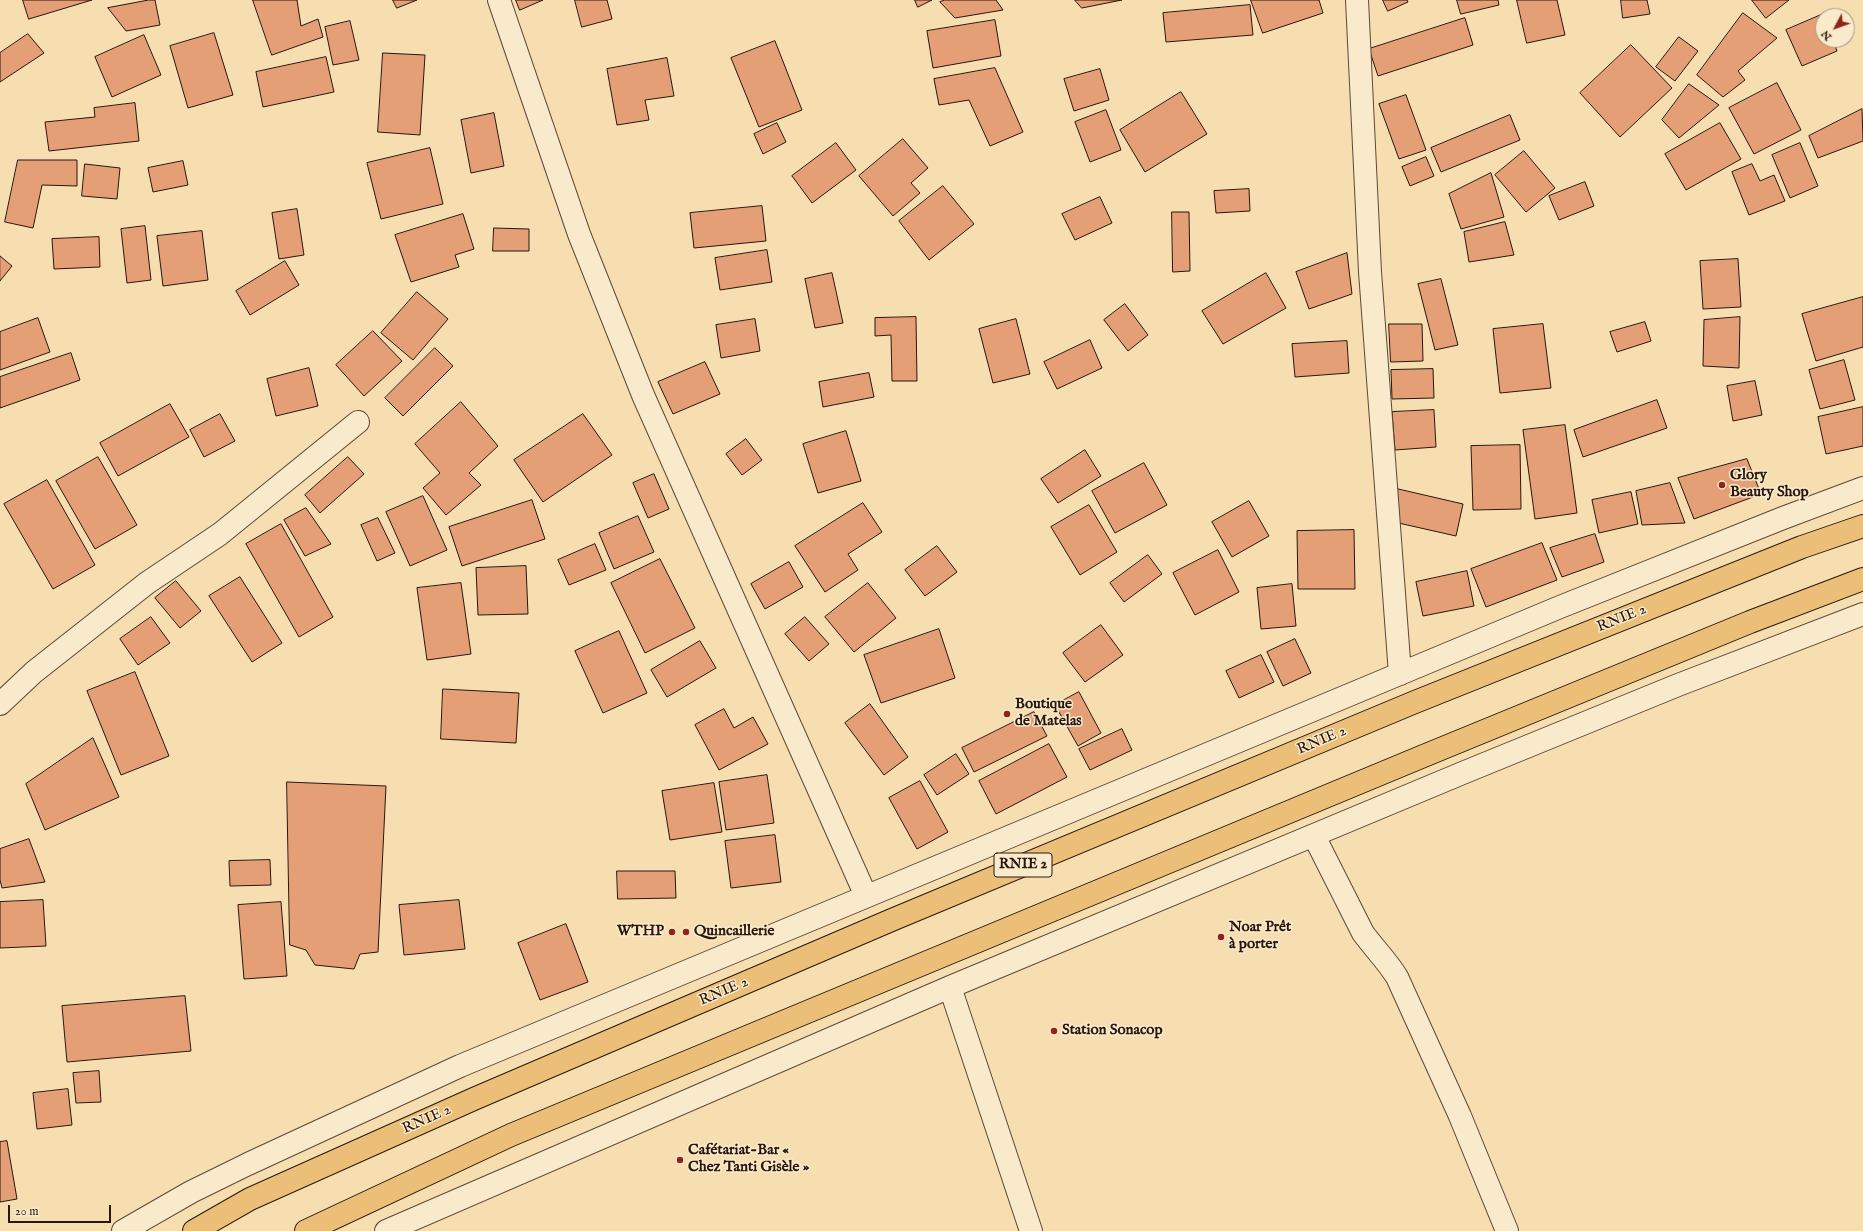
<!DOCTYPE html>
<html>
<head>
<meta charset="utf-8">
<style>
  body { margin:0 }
  #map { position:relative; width:1863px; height:1231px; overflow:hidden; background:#f6deb1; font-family:"IM FELL English",serif }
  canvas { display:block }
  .north { position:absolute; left:1815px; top:8px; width:40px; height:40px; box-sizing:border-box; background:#f9eacc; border:1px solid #a69580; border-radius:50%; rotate:229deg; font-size:11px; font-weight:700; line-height:16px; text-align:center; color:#29160d }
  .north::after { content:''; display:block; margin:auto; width:14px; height:18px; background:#8f2418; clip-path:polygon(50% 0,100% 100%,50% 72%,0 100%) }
  .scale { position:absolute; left:8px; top:1205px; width:103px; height:18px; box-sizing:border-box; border:2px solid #29160d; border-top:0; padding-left:5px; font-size:12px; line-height:14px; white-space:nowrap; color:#29160d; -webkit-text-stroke:3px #f9eacc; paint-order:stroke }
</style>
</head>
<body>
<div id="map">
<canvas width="1863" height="1231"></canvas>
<div class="north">N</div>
<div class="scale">20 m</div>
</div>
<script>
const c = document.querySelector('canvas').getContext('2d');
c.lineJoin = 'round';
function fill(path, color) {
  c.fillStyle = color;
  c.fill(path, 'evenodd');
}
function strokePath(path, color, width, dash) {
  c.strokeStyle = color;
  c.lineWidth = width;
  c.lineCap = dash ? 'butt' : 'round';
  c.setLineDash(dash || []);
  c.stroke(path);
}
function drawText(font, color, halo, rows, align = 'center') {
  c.font = font + ' "IM FELL English",serif';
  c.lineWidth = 3;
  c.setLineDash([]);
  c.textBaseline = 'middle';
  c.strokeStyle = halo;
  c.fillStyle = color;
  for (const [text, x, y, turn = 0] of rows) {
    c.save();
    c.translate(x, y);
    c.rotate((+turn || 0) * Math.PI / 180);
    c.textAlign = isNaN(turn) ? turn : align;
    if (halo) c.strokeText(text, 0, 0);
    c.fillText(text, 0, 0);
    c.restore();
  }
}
const building = new Path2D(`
  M23 0H92L29 19Z
  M149 0H155L160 25 126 31 108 8Z
  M253 0H297L301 26 318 19 323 37 272 55Z
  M393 0H417L397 8Z
  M516 0H543L520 10Z
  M575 0H607L612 19 582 27Z
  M915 0H932L918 7Z
  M945 0H996L1003 10 955 18 940 2Z
  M1075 0H1122L1082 8Z
  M1251 0H1319L1323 13 1263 33Z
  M1383 0H1407L1408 2 1388 11Z
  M1457 0H1498L1499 5 1461 14Z
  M1517 0H1557L1565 35 1527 43Z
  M1621 0H1647L1650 14 1623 18Z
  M1752 0H1789L1766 18Z
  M1250 5 1253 35 1166 42 1163 13Z
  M1743 13 1777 38 1738 71 1745 80 1723 97 1697 75Z
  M1821 15 1823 19V40H1833L1837 51 1802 66 1786 30Z
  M1465 18 1473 45 1378 76 1369 49Z
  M995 20 1001 56 933 68 927 31Z
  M350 21 359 60 333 65 325 27Z
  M214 33 233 95 188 108 170 46Z
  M28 34 44 53 0 82V53Z
  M144 35 161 75 112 97 95 57Z
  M1679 37 1698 51 1675 81 1656 67Z
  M775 41 802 110 759 127 731 58Z
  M1631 45 1672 88 1620 137 1580 93Z
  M383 53 425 55 420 135 378 132Z
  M326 57 334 92 263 107 256 72Z
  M667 58 674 96 645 100 649 120 617 125 607 69Z
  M995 68 1023 132 990 146 969 100 939 105 934 79Z
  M1100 69 1109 100 1074 111 1064 79Z
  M1777 83 1801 130 1754 154 1729 108Z
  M1689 84 1719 105 1679 138 1662 120Z
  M1181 92 1207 134 1145 172 1120 130Z
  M1406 95 1426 150 1399 159 1379 104Z
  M135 103 139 141 49 151 45 122 95 117 94 108Z
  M1862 109 1863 141 1818 158 1809 136Z
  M1106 110 1121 150 1090 162 1075 122Z
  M494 113 504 166 471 173 461 120Z
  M1510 115 1520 140 1441 172 1431 148Z
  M777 123 786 142 763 154 754 134Z
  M1720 123 1741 159 1686 190 1665 154Z
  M903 139 928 168 911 183 920 193 893 216 859 176Z
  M836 143 856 170 812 203 792 176Z
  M1800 143 1818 186 1790 198 1772 155Z
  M430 148 443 204 381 219 367 163Z
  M1524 151 1555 188 1526 212 1495 175Z
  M1426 157 1434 176 1410 186 1402 167Z
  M18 160H77V186L42 185 33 228 5 222Z
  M183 161 188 185 153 192 148 168Z
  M85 164 120 168 117 199 82 196Z
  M1752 164 1760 181 1774 175 1785 201 1749 215 1732 172Z
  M1491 173 1504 217 1461 229 1449 194Z
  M1585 182 1594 206 1559 220 1549 196Z
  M943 186 974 224 929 260 899 221Z
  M1249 189 1250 211 1216 213 1214 191Z
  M1100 197 1112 223 1075 240 1062 214Z
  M762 206 766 241 694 248 690 213Z
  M297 209 304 255 279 259 272 213Z
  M1172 212H1189L1190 271 1173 272Z
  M463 214 474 249 455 255 459 267 411 282 395 235Z
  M1505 222 1514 255 1469 262 1464 232Z
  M145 226 151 280 127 283 121 229Z
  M494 228 529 229V251H493Z
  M202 231 208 280 163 286 157 236Z
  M99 237 100 267 54 269 52 239Z
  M767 250 772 282 720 290 715 258Z
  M1347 253 1352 294 1309 309 1296 272Z
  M0 256 12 266 0 281Z
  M1738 259 1741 307 1703 309 1700 261Z
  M285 261 299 285 250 315 236 291Z
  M832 273 843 323 815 328 805 279Z
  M1266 273 1286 308 1223 344 1202 311Z
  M1441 279 1458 345 1435 350 1418 284Z
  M417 292 448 319 413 360 381 333Z
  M1863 297V347L1816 361 1802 314Z
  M1125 304 1148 335 1128 351 1104 320Z
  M916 317 917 381H892L891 335 875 336V318Z
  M1740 317 1739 368 1703 366 1704 320Z
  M38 318 50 352 0 370V332Z
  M755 319 760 351 721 358 716 325Z
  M1016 319 1030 374 993 383 979 329Z
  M1645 322 1651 341 1617 352 1610 332Z
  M1389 324H1422L1423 361 1391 362Z
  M1543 324 1551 388 1500 393 1493 329Z
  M373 331 402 361 364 396 336 365Z
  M1090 340 1102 368 1057 389 1044 362Z
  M1347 341 1349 373 1295 377 1292 344Z
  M435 348 453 366 403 416 385 398Z
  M71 353 80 380 0 408V377Z
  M1844 360 1855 400 1820 409 1809 370Z
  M705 362 720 394 673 414 658 382Z
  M309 368 318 406 276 416 267 379Z
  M1433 369 1434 398 1392 399 1391 370Z
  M869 373 874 397 823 407 819 382Z
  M1755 381 1762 415 1733 421 1727 386Z
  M1657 400 1667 428 1583 457 1574 430Z
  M461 402 498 446 469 473 481 485 446 515 423 488 440 473 415 444Z
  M170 404 189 437 118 476 100 443Z
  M1863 407V446L1826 454 1818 417Z
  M1434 410 1436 447 1395 450 1392 412Z
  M220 414 235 441 204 457 190 430Z
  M583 414 612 455 543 502 514 460Z
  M1565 425 1577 513 1535 519 1523 430Z
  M846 431 861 481 818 493 803 444Z
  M746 439 762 460 742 475 726 454Z
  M1520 445 1521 509 1473 510 1471 446Z
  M1085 450 1101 476 1058 503 1041 479Z
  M98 457 137 525 95 549 56 481Z
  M348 457 364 474 320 513 305 495Z
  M1747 459 1761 494 1694 519 1678 478Z
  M1144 463 1167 505 1115 533 1092 491Z
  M654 474 669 509 648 518 633 483Z
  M47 480 95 565 53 589 4 504Z
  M1670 483 1685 523 1642 525 1636 491Z
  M1394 488 1463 504 1456 536 1394 522Z
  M1631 492 1638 524 1599 533 1592 500Z
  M423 496 447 550 410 566 386 512Z
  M532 500 545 539 462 566 449 527Z
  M1249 501 1269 536 1232 557 1212 522Z
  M863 503 882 532 848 554 858 570 825 592 795 546Z
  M1089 505 1117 552 1080 575 1051 527Z
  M306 508 331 544 305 556 284 520Z
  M638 516 654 552 614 569 599 533Z
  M378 518 395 553 377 561 361 525Z
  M281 524 333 617 299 637 246 544Z
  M1354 530 1355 589H1298L1297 531Z
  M1595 534 1604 562 1562 577 1550 548Z
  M1542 543 1557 580 1486 607 1471 569Z
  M595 544 606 570 569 585 558 560Z
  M937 546 957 572 925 596 905 570Z
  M1218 550 1239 592 1195 615 1173 573Z
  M1148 555 1162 574 1124 602 1110 583Z
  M660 559 695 628 645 653 611 583Z
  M789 562 803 587 765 609 751 584Z
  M526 566 528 614 478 615 476 568Z
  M1467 571 1474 606 1423 616 1416 582Z
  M240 577 282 643 252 662 209 596Z
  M176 581 201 611 180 628 155 598Z
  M461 583 471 654 427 660 417 588Z
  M868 583 896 618 854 652 825 617Z
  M1292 584 1296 626 1261 629 1257 588Z
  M151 617 170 643 138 665 120 639Z
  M805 617 829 644 809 661 785 634Z
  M1101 625 1123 655 1085 682 1063 653Z
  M939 629 955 678 881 703 864 655Z
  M619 631 647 693 603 713 575 651Z
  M1295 639 1311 673 1283 686 1267 652Z
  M700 641 716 668 667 697 651 670Z
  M1261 655 1274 682 1239 698 1226 671Z
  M135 672 169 756 121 775 87 691Z
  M443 689 519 693 516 743 441 739Z
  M1079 692 1101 733 1078 746 1055 705Z
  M870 704 908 757 884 775 845 723Z
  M724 709 734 728 753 717 768 744 719 770 695 725Z
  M1034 712 1047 736 974 772 962 748Z
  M1122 729 1132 750 1090 770 1079 749Z
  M93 738 119 797 45 830 26 784Z
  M1049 744 1067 777 996 814 979 781Z
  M956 754 969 774 937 795 924 775Z
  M767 775 774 823 726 830 719 782Z
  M920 781 948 832 917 849 889 798Z
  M287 782 386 786 378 952 360 954 354 969 315 965 306 950 290 945Z
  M714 783 722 832 670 840 662 791Z
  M775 835 781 882 731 888 725 841Z
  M29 839 45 882 2 888 0 880V849Z
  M270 860 271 885 230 886 229 861Z
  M617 871H675L676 898 618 899Z
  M43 900 46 946 0 948V902Z
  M459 900 465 949 404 955 399 905Z
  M281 902 287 976 244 979 238 905Z
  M566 924 588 982 540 1000 518 943Z
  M185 996 191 1051 67 1062 62 1006Z
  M99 1071 101 1102 76 1103 73 1073Z
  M68 1089 72 1125 37 1129 33 1093Z
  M7 1141 17 1199 0 1202V1142Z`);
fill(building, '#e49f76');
strokePath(building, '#29160d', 1);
const minor = new Path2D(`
  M499 0 579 234 643 395 866 896
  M1357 0 1370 272 1400 674
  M0 704 34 672 147 583 220 534 358 422
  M1314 836 1363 933C1374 948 1387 961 1397 977L1460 1116 1507 1231
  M950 987 1031 1231
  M123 1231 191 1192 248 1164 460 1066 1560 607 1783 518 1863 488
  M386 1231 950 987 1465 772 1678 685 1863 614`);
const trunk = new Path2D(`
  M194 1231 250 1199 476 1098 894 919 1415 702 1802 547 1863 526
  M306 1231 511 1135 1426 755 1750 622 1863 579`);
strokePath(minor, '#5c4836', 24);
strokePath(trunk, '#29160d', 24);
strokePath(minor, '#f9eacc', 22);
strokePath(trunk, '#ebbf78', 22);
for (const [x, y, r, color] of [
  [1722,485,4,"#8f2418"],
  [1007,714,4,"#8f2418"],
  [672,932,4,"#8f2418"],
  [686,932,4,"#8f2418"],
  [1221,937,4,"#8f2418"],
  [1054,1031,4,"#8f2418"],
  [680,1160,4,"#8f2418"]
]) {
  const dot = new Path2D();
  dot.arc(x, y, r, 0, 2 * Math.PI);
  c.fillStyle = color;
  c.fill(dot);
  strokePath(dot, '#f9eacc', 1.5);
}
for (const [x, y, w] of [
  [1023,865,58]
]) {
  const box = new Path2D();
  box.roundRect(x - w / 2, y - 12, w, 24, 3);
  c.fillStyle = '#f9eacc';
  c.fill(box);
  strokePath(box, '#29160d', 1);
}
drawText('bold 14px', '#29160d', null, [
  ["RNIE 2",1023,865]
]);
drawText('bold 15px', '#29160d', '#f9eacc', [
  ["Glory",1730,476],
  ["Beauty Shop",1730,493],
  ["Boutique",1015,705],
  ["de Matelas",1015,722],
  ["Noar Prêt",1229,928],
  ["à porter",1229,945],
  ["WTHP",664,932,"right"],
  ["Quincaillerie",694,932],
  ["Station Sonacop",1062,1031],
  ["Cafétariat-Bar «",688,1151],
  ["Chez Tanti Gisèle »",688,1168]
], 'left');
drawText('15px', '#29160d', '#f9eacc', [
  ["RNIE 2",1622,619,-22],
  ["RNIE 2",1322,741,-23],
  ["RNIE 2",724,992,-23],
  ["RNIE 2",427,1120,-24]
]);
</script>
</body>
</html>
